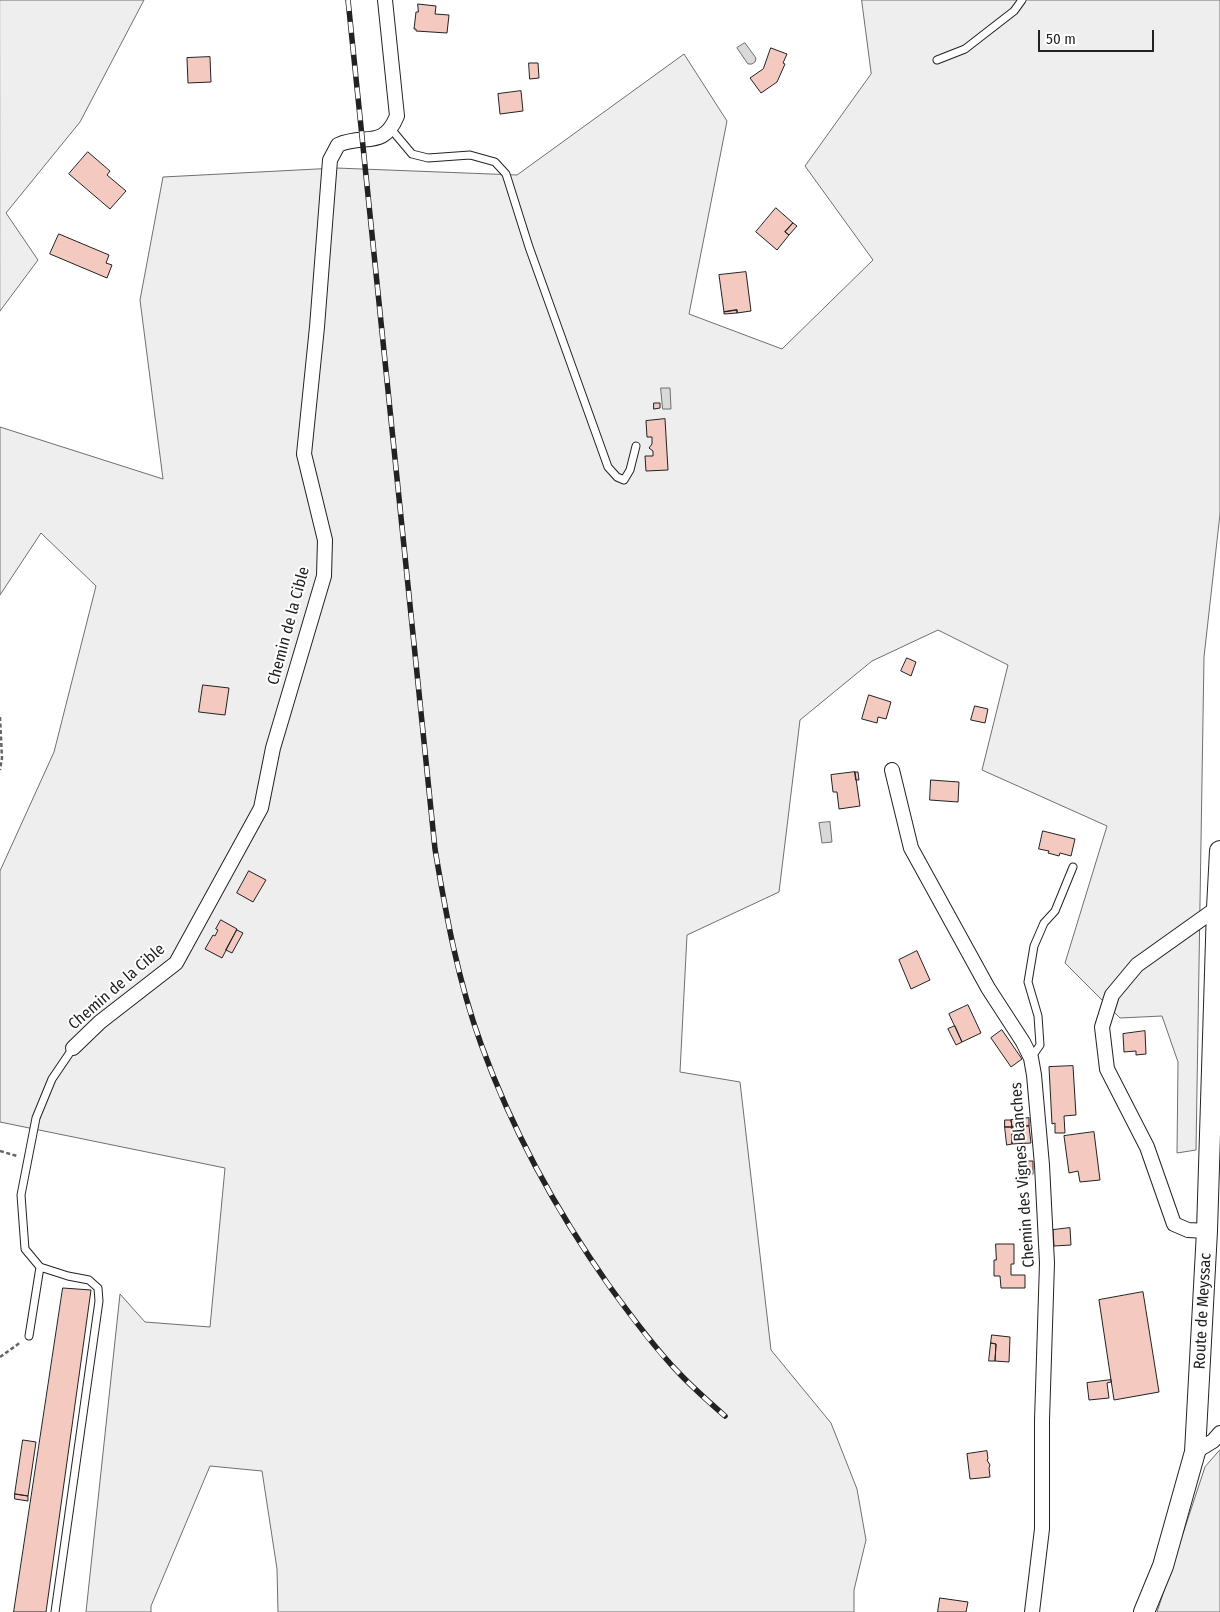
<!DOCTYPE html>
<html>
<head>
<meta charset="utf-8">
<style>
  body { margin:0 }
  #map { position:relative; width:1220px; height:1612px; overflow:hidden; background:#fff; font-family:"Fira Sans Condensed",sans-serif }
  canvas { display:block }
  .scale { position:absolute; left:1038px; top:30px; width:116px; height:22px; box-sizing:border-box; border:2px solid #222; border-top:0; padding-left:6px; font-size:15px; line-height:18px; white-space:nowrap; color:#222; -webkit-text-stroke:4px #fff; paint-order:stroke }
</style>
</head>
<body>
<div id="map">
<canvas width="1220" height="1612"></canvas>
<div class="scale">50 m</div>
</div>
<script>
const c = document.querySelector('canvas').getContext('2d');
c.lineJoin = 'round';
function fill(path, color) {
  c.fillStyle = color;
  c.fill(path, 'evenodd');
}
function strokePath(path, color, width, dash) {
  c.strokeStyle = color;
  c.lineWidth = width;
  c.lineCap = dash ? 'butt' : 'round';
  c.setLineDash(dash || []);
  c.stroke(path);
}
function drawText(font, color, halo, rows, align = 'center') {
  c.font = font + ' "Fira Sans Condensed",sans-serif';
  c.lineWidth = 4;
  c.setLineDash([]);
  c.textBaseline = 'middle';
  c.strokeStyle = halo;
  c.fillStyle = color;
  for (const [text, x, y, turn = 0] of rows) {
    c.save();
    c.translate(x, y);
    c.rotate((+turn || 0) * Math.PI / 180);
    c.textAlign = isNaN(turn) ? turn : align;
    if (halo) c.strokeText(text, 0, 0);
    c.fillText(text, 0, 0);
    c.restore();
  }
}
const green = new Path2D(`
  M0 0H144L80 122 6 213 38 260 0 311Z
  M862 0H1220V514L1204 657 1196 1150 1177 1153 1178 1062 1162 1016 1120 1018 1065 963 1107 826 982 770 1008 665 938 630 872 661 800 720 779 892 687 935 680 1072 740 1082 771 1350 831 1423 857 1489 866 1540 854 1590V1612H278L277 1569 262 1471 210 1466 151 1606V1612H86L120 1294 145 1322 210 1327 225 1168 0 1122V871L54 752 96 586 41 533 0 595V427L163 479 140 300 163 177 336 168 517 175 684 54 727 121 689 314 782 349 873 260 805 166 871 74Z
  M1220 1450V1612H1157L1205 1467Z`);
fill(green, '#eee');
strokePath(green, '#6f6f6f', 1);
const water = new Path2D(`
  M745 43 756 58 755 62 752 64H748L737 48Z
  M661 388H670L671 409H663Z
  M830 822 832 842 822 843 819 823Z`);
fill(water, '#d9d9d9');
strokePath(water, '#6f6f6f', 1);
const building = new Path2D(`
  M418 4 436 6 435 14 449 15 447 33 416 31V29H414L416 12H418Z
  M771 48 787 54 783 63 785 64 777 82 761 93 750 78 763 69Z
  M210 57 211 82 188 83 187 58Z
  M529 63H538L539 78 530 79Z
  M521 91 523 111 500 114 498 94Z
  M88 152 110 171 107 175 126 191 110 209 69 174Z
  M776 208 793 223 785 232 789 235 777 250 756 232Z
  M793 223 797 226 789 235 785 232Z
  M59 234 109 255 106 263 112 265 107 278 50 254Z
  M746 272 751 311 737 313V310L724 312 719 275Z
  M737 310V313L724 314V312Z
  M654 403H660V408L654 409Z
  M665 419 668 470 646 471 645 456H653V451L649 448 652 444V437H647L646 421Z
  M907 658 916 662 911 676 901 671Z
  M203 685 229 688 225 715 199 712Z
  M869 695 891 702 886 719 878 717 877 723 862 719Z
  M975 706 988 709 985 723 971 720Z
  M855 772 860 806 839 809 837 792H833L831 775Z
  M855 772H858L859 780H856Z
  M931 780 959 782 958 802 930 800Z
  M1043 831 1075 839 1071 856 1060 853 1059 856 1048 853 1049 851 1039 849Z
  M249 871 266 880 253 902 237 893Z
  M221 920 237 929 222 958 205 949 213 935 215 936 218 930 216 929Z
  M237 930 243 933 232 953 226 950Z
  M917 951 930 980 911 989 899 960Z
  M968 1005 981 1033 962 1042 949 1014Z
  M955 1026 962 1042 956 1045 948 1029Z
  M1002 1030 1022 1059 1011 1067 991 1038Z
  M1145 1031 1146 1054 1136 1055V1051L1124 1052 1123 1034Z
  M1073 1066 1076 1115 1064 1116 1065 1133H1055V1123L1052 1124 1049 1067Z
  M1029 1118V1126L1012 1127 1011 1120Z
  M1005 1120H1011L1012 1127H1005Z
  M1029 1126 1031 1143 1012 1144V1127Z
  M1005 1127H1012V1144L1007 1145Z
  M1094 1132 1100 1180 1080 1182 1078 1171 1069 1173 1064 1136Z
  M1025 1161H1033V1174L1026 1175Z
  M1070 1228 1071 1245 1054 1246 1053 1230Z
  M996 1244H1014V1264H1011V1275H1025V1288H1001L1000 1276H994V1260H996Z
  M63 1288 91 1290 46 1612H14Z
  M1143 1292 1159 1392 1114 1400 1099 1300Z
  M992 1335 1010 1337 1009 1362 995 1361 996 1344 991 1343Z
  M991 1343 996 1344 995 1361H989Z
  M1111 1380V1382L1107 1383 1109 1398 1089 1400 1087 1383Z
  M23 1440 36 1442 28 1496 15 1494Z
  M987 1451 988 1459 987 1460 990 1465 989 1468 990 1477 970 1479 967 1454Z
  M15 1494 28 1496V1501L15 1499Z
  M940 1598 968 1602 966 1612H938Z`);
fill(building, '#f3c9c0');
strokePath(building, '#222', 1);
const service = new Path2D(`
  M937 60 965 49 1014 11 1022 0
  M391 129 412 154 428 158 470 155 495 162 506 174 529 247 608 467 617 477 624 480 630 470 636 446
  M1031 1058 1040 1045 1038 1016 1028 982 1034 946 1044 923 1055 911 1073 867
  M29 1336 40 1267
  M55 1612 99 1301 98 1288 89 1280 68 1276 40 1267 25 1249 21 1195 36 1118 52 1079 73 1048`);
const minor = new Path2D(`
  M892 770 911 848 988 988 1023 1042 1031 1058 1034 1075 1042 1165 1047 1263 1042 1420V1529L1032 1612
  M73 1048 100 1022 176 963 261 808 273 748 324 576 325 540 304 454 317 327 330 160 338 145C365 133 383 150 397 116L385 0
  M1207 1231 1188 1230 1174 1224 1147 1147 1107 1069 1102 1027 1112 995 1137 965 1217 908
  M1195 1452 1213 1441 1220 1433`);
const secondary = new Path2D(`
  M1144 1612 1163 1566 1195 1452 1207 1231 1217 908 1220 851`);
strokePath(service, '#222', 9);
strokePath(minor, '#222', 16);
strokePath(secondary, '#222', 22);
strokePath(new Path2D(`
  M0 717 2 758 0 770
  M0 1151 17 1156
  M0 1357 21 1342`), '#646464', 2.5, [4, 2.5]);
strokePath(service, '#fff', 7);
strokePath(minor, '#fff', 14);
strokePath(secondary, '#fff', 20);
const rail = new Path2D(`
  M348 0 435 849C446 915 458 981 481 1044 512 1130 557 1212 610 1287 631 1316 653 1346 678 1372 693 1388 709 1402 725 1416`);
strokePath(rail, '#222', 5.5);
strokePath(rail, '#fff', 4, [11]);
drawText('16px', '#222', '#fff', [
  ["Chemin de la Cible",289,626,-75],
  ["Chemin de la Cible",117,987,-41],
  ["Chemin des Vignes Blanches",1023,1175,-94],
  ["Route de Meyssac",1203,1311,-87]
]);
</script>
</body>
</html>
